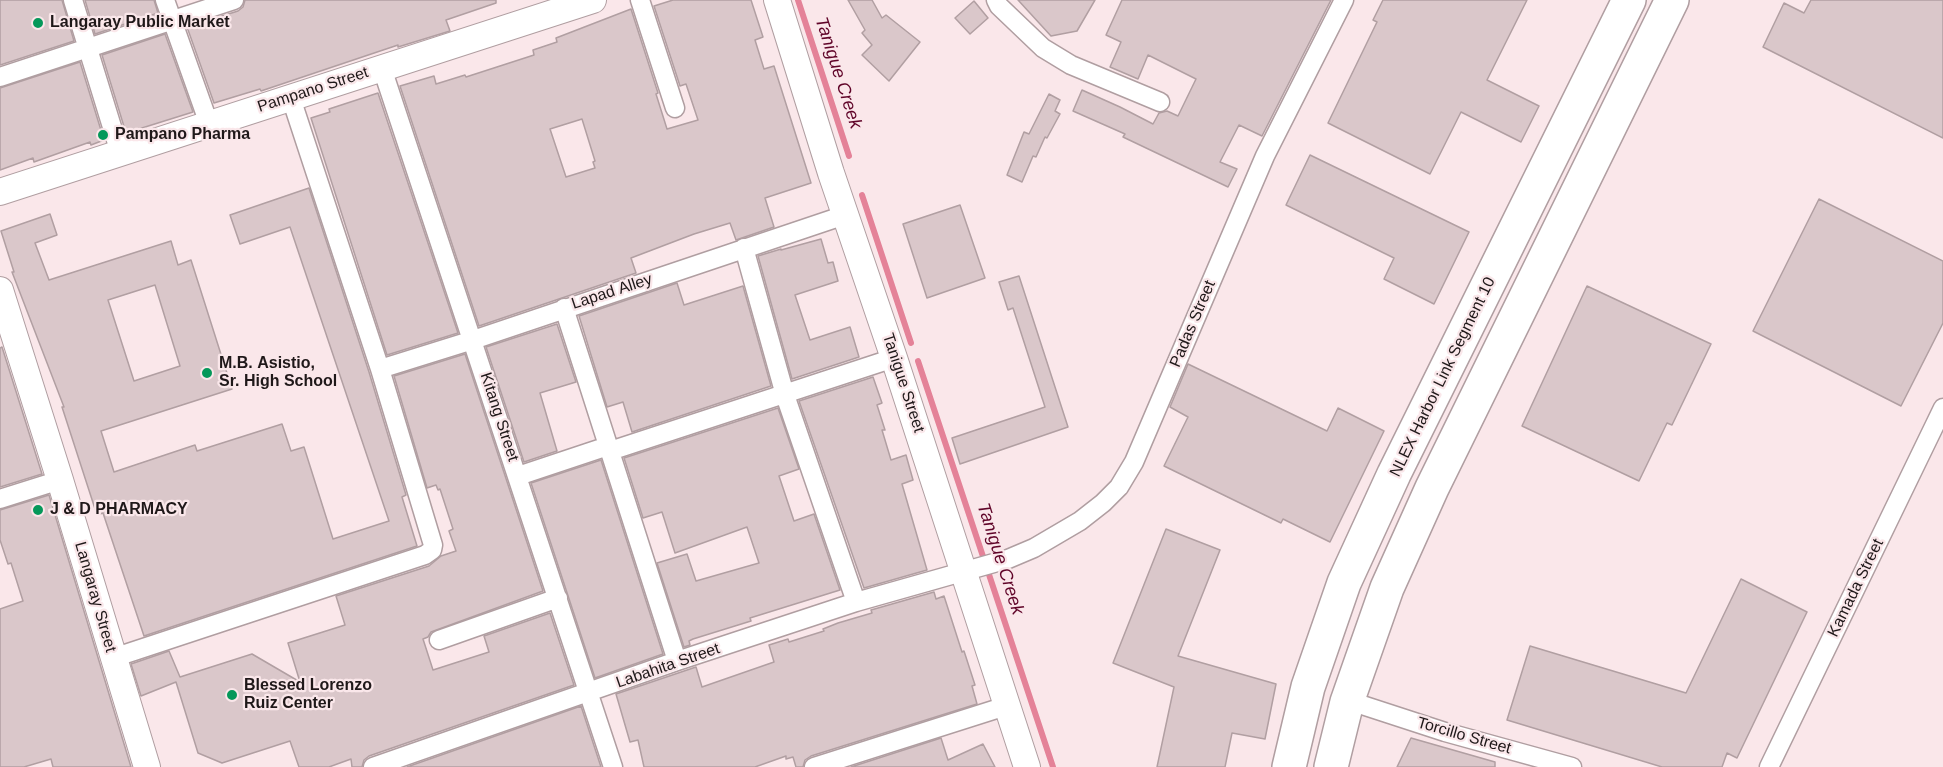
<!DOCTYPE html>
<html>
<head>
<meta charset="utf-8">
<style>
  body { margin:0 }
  canvas { display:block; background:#fae7ea }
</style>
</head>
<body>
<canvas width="1943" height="767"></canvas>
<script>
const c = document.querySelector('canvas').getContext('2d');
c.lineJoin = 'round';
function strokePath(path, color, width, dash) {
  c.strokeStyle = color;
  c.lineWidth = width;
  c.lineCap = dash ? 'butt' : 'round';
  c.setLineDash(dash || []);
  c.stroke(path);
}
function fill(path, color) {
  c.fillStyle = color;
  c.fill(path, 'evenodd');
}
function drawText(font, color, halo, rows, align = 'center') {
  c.font = font + ' Helvetica,sans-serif';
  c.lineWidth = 4.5;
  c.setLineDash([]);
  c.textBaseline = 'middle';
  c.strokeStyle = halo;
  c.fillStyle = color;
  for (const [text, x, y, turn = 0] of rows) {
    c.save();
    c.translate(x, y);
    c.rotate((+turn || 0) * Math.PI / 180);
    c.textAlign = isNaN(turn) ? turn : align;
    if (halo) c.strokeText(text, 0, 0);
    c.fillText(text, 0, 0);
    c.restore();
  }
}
strokePath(new Path2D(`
  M798 0 849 156
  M862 195 911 343
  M918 361 1053 767`), '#e48298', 6);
const building = new Path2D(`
  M0 0H62L74 41 0 65Z
  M85 0H154L158 13 95 34Z
  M245 0H496V3L446 20 450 31 398 47V45L261 91 260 89 214 103 187 27 238 11 243 7Z
  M673 0H751L763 37 755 40 764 69 774 66 811 183 765 198 774 227 736 240 730 223 694 234 631 258 636 273 479 326 400 86 434 76 436 84 465 75 466 77 534 55 533 50 557 42 556 38 631 9 658 93 656 94 667 129 698 120 686 84 680 86 654 6ZM582 119 595 161 593 162 595 168 566 177 550 129Z
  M848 0H872L882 18 886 15 920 42 889 81 862 55 872 45 862 33 865 30Z
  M1018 0H1095L1077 31 1051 36Z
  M1122 0H1331L1262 136 1239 125 1220 162 1237 169 1228 187 1123 137 1125 134 1073 111 1082 90 1120 107 1153 124 1159 113 1167 111 1178 116 1196 79 1148 55 1138 79 1110 67 1121 42 1106 35Z
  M1383 0H1527L1487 80 1539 106 1521 142 1461 112 1430 174 1328 123 1377 22 1373 20Z
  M1811 0H1943V138L1763 47 1784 3 1804 13Z
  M974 1 988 18 970 34 955 18Z
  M165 34 193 112 126 133 102 55Z
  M80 62 104 140 91 145 90 142 34 162 33 158 0 170V88Z
  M378 93 458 333 387 355 311 118 330 112 329 109Z
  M1049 94 1060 100 1055 111 1060 114 1047 138 1045 137 1036 157 1033 156 1022 182 1007 175 1024 132 1029 134Z
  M1310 155 1469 232 1434 304 1384 279 1394 258 1286 205Z
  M309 188 369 372 406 495 402 497 417 546 144 636 103 513 97 515 62 407H64L12 272H14L1 231 50 214 57 235 35 243 49 280 171 241 178 265 191 260 232 389 101 431 114 472 195 445 197 451 282 424 291 451 304 447 333 539 389 521 290 227 240 244 230 215ZM155 285 180 366 134 381 108 300Z
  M1819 199 1943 261V323L1901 406 1753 331Z
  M960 205 985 278 927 298 903 224Z
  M821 239 828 263 833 262 838 281 795 295 810 340 850 327 859 357 792 379 758 256 781 249V250Z
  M1019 276 1068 427 960 464 952 438 1045 407 1013 308 1008 310 999 282Z
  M677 283 684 305 743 286 771 386 632 432 623 402 607 407 579 316Z
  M1587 286 1711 344 1672 425 1667 423 1639 481 1522 426Z
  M557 324 576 382 540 393 557 451 524 462 486 347Z
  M2 347 42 474 0 487V348Z
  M465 354 543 591 431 632 428 637 423 639 433 670 489 652 484 636 550 613 574 685 369 756 364 760 362 767H352L351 759 329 767H299L290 741 222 763 198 753 176 682 141 696 131 664 169 651 180 677 252 654 300 682 288 643 345 625 336 596 429 566 441 556 456 551 449 531 453 529 440 489 438 490 436 485 427 488 394 376Z
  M1188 364 1327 431 1338 408 1384 431 1330 542 1283 519 1281 523 1164 466 1188 417 1170 407Z
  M873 377 882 403 877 405 885 430H882L891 460 906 455 913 480 902 484 927 570 864 588 799 401Z
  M778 408 799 469 779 476 794 521 814 514 840 590 750 618 751 621 693 639 689 641 690 645 684 647 657 563 687 554 696 581 759 563 747 527 675 553 662 512 643 518 624 458Z
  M601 460 663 654 595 678 531 483Z
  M49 495 131 767H53L51 759 24 767H0V609L23 601 11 563 8 564 0 540V510Z
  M1166 529 1220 550 1178 656 1276 684 1265 739 1232 733 1225 767H1157L1174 687 1113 663Z
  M1741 579 1807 612 1737 758 1727 753 1722 767H1662L1507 720 1530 646 1686 693Z
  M934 592 936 599 944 596 962 652 964 651 975 685 972 686 977 704 811 756 805 760 803 767H796L793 757 786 759V756L755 767H644L638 740 630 742 616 694 696 667 702 687 774 662 769 645 788 639 789 642 824 631 823 629 838 623 872 613 871 610Z
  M581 706 601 767H407Z
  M941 738 948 760 983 744 995 767H851Z
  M1411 738 1495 762V767H1397Z`);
fill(building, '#dac7ca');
strokePath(building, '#b19fa2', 1.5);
const street = new Path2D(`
  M73 0 120 153
  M165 0 209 124
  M640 0 675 108
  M996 0 999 6 1043 48 1071 65 1160 102
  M382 68 613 767
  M0 77 234 0
  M744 248 785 395 856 602
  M564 308 677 661
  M380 369 473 340 845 215
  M610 451 894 358
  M518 476 608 446
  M0 499 60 480
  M439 640 558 598
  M113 658 425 555 432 550 433 545 380 369 291 98
  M1356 703 1445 732 1572 767
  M373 767 677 661 856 602 1008 559 1034 548 1080 521 1103 503 1119 487 1134 462 1265 156 1344 0
  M814 767 1006 706
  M1769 767 1943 408`);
const secondary = new Path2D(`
  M777 0 831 173 894 358 1027 767
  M0 192 593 0
  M0 290 60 480 147 767`);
const highway = new Path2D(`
  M1289 767 1308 687 1344 583 1394 474 1629 0
  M1331 767 1347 702 1387 588 1432 488 1672 0`);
strokePath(street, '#b09ea1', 21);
strokePath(secondary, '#b09ea1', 28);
strokePath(highway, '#b09ea1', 36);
strokePath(street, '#fff', 18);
strokePath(secondary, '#fff', 26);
strokePath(highway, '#fff', 33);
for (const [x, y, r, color] of [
  [38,23,6,"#05985a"],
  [103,135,6,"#05985a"],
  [207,373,6,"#05985a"],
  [38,510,6,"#05985a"],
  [232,695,6,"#05985a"]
]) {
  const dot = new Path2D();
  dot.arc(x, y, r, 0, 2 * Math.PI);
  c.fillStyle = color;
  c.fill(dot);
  strokePath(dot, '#fae7ea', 2);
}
drawText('bold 16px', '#1f1819', '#fae7ea', [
  ["Langaray Public Market",50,23],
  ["Pampano Pharma",115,135],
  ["M.B. Asistio,",219,364],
  ["Sr. High School",219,382],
  ["J & D PHARMACY",50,510],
  ["Blessed Lorenzo",244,686],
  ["Ruiz Center",244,704]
], 'left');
drawText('16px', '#1f1819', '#fae7ea', [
  ["Pampano Street",313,90,-18],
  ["Lapad Alley",612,292,-18],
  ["Padas Street",1193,324,-67],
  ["NLEX Harbor Link Segment 10",1443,377,-64],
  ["Tanigue Street",903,383,72],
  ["Kitang Street",499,417,72],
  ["Kamada Street",1856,588,-64],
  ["Langaray Street",95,597,74],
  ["Labahita Street",668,666,-19],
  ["Torcillo Street",1464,736,16]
]);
drawText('italic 18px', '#600529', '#fae7ea', [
  ["Tanigue Creek",838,73,72],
  ["Tanigue Creek",1000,559,72]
]);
</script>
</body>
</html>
